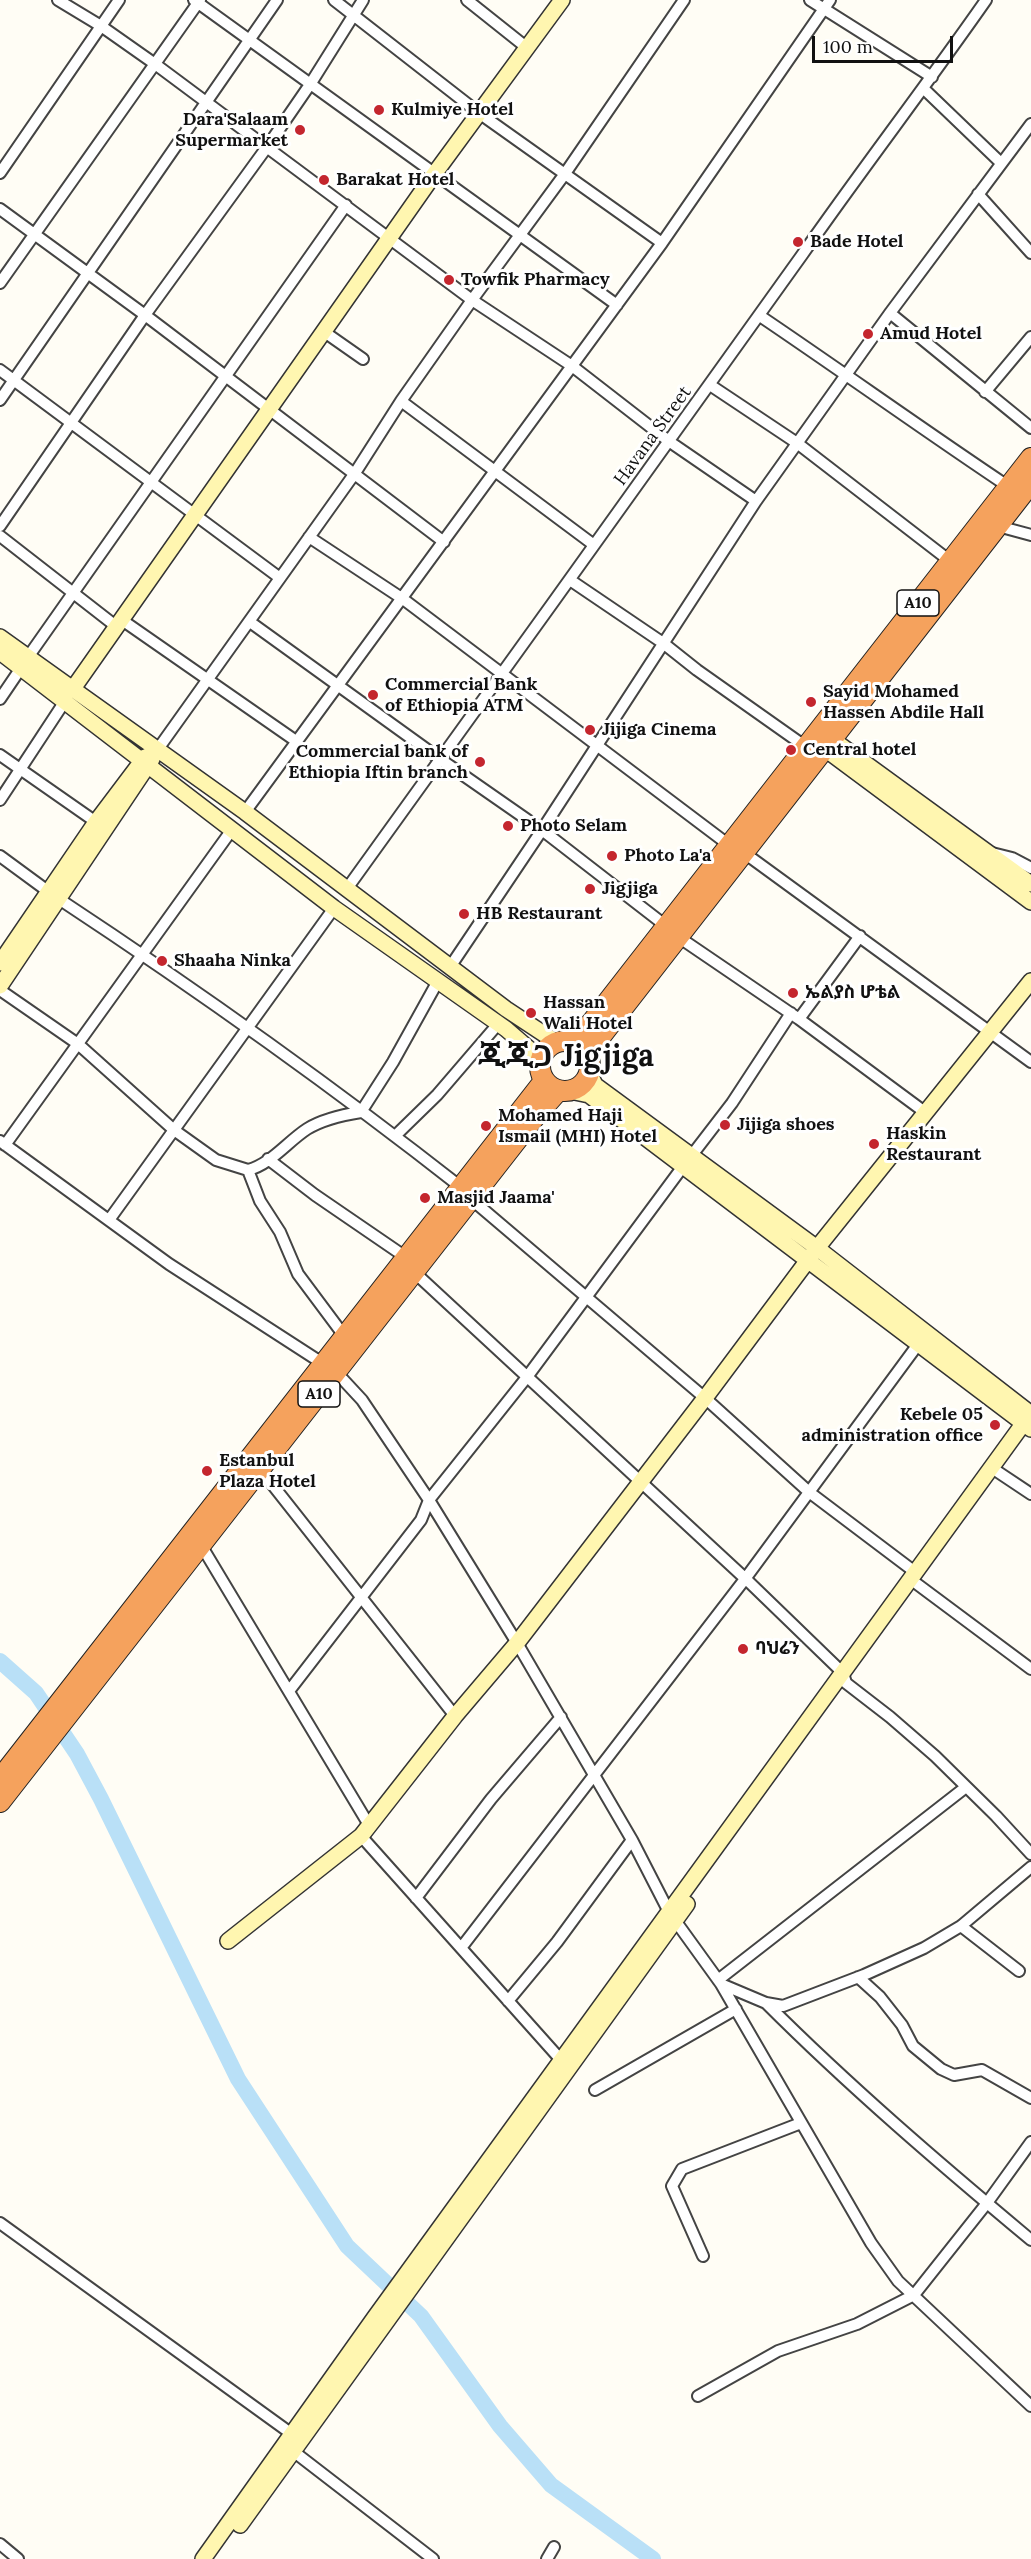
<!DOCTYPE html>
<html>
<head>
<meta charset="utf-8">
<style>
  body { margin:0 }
  #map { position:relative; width:1031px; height:2559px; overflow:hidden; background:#fffdf5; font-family:Lora,serif }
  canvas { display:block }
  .scale { position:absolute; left:812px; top:36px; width:141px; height:27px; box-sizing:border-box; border:3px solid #111; border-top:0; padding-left:8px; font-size:18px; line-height:21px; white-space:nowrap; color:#111; -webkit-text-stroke:4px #fff; paint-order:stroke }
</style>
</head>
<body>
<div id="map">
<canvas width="1031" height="2559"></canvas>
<div class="scale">100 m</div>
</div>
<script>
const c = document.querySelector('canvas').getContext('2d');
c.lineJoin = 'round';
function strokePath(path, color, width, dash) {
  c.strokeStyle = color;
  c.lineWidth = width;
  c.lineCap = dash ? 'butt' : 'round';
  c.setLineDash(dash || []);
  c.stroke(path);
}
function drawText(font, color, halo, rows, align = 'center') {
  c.font = font + ' Lora,"Noto Sans Ethiopic",serif';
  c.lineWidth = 6;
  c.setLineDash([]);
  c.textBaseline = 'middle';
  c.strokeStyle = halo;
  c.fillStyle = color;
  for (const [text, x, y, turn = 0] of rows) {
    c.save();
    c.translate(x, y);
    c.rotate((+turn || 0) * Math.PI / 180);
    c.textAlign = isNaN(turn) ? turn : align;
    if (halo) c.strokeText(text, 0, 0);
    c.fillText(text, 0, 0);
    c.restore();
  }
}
strokePath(new Path2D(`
  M0 1661 36 1693 77 1754 101 1799 238 2079 347 2246 421 2316 500 2426 551 2485 653 2559`), '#b9e0f7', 16);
const street = new Path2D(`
  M58 0 101 26 155 64 472 300 572 366 670 442 756 501
  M194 0 617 305
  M334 0 479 113 662 243
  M467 0 526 47
  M810 0 932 77
  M924 89 1001 163
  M0 173 119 0
  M978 194 1031 253
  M0 209 145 315 444 542
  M0 283 200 0
  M890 313 1031 428
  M760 316C843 372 925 431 1009 487
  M323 331 363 359
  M0 370 280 578
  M710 385 797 443 950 561
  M985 392 1031 337
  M0 400 277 0
  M401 401 594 545
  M994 525 1031 535
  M0 526 145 315 267 147 311 83 363 0
  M0 536 117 627
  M309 537 403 599 729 845
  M570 580 663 643 697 670 806 747
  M122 620 296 741
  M250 622 440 759 542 830 666 926
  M28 657 346 205
  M0 699 21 668
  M158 749 355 473 401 401 472 300 564 175 684 0
  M0 755 96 822
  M0 800 65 701
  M245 812 662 243 830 0
  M743 852 1031 1062
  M992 853 1012 858 1031 868
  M0 856 49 892
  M346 890C498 678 651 468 802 255 862 169 926 86 986 0
  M59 899C197 990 332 1086 462 1188
  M677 936 799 1019 926 1113
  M450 967 542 830 756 501 890 313 1031 124
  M0 990 78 1044 174 1130 216 1160 248 1170C271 1164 287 1142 307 1129 323 1119 342 1115 361 1112L393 1062 438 981
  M799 1019 860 936
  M395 1136 437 1095 498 1024
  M0 1141 169 1264 336 1372 362 1400 429 1500 517 1643 632 1840 669 1912 721 1984 871 2243 898 2281 1031 2406
  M5 1145 231 831
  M692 1155 732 1103 791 1013
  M268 1159 315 1195 407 1258
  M248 1170 260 1201 280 1232 298 1274 345 1337
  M471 1199 705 1398 809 1492 915 1572
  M109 1220 334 908
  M414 1272 749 1582 843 1673 846 1683 890 1717 935 1756 996 1816 1031 1854
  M260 1469 455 1716
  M998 1472 1031 1494
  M201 1545 369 1825
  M917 1584 1031 1669
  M289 1691 421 1520 429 1500 527 1377 684 1165
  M361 1836 561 2060
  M416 1898 491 1799 561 1717
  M961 1926 1019 1971
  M461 1948 745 1579 919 1343
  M858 1977 880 1997 902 2025 913 2046 941 2069 954 2075 982 2070 1031 2098
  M718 1980 966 1787
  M721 1984 766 2003 783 2006 864 1975 924 1948 961 1926 1031 1867
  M508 2001 557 1942 632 1840
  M766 2003C850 2087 940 2164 1031 2240
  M595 2090 736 2009
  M0 2223 296 2437
  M703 2256 672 2186 682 2169 801 2123
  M698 2396 778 2351 857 2324 914 2295 987 2203 1031 2142
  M293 2451 433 2559
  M0 2544 18 2559
  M547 2559 554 2547`);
const secondary = new Path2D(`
  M0 637 245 812 506 1009 556 1042
  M0 652 334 908 506 1029 528 1048 539 1067
  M72 690 435 173 562 0
  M825 734 1031 884
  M817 743 1031 902
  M0 963 96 822 145 757
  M0 986 152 759
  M589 1072 595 1085 817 1248 1031 1414
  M570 1091 589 1095 1031 1429
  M228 1941 361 1836 455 1716 517 1643 705 1398 817 1248 1031 981
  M240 2525 687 1904
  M203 2559 375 2317 1031 1413`);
const highway = new Path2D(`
  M540 1066a25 25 0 1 1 50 0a25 25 0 1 1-50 0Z
  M573 1042 592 1022 1031 458
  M587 1054 1031 483
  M0 1779 544 1081
  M0 1802 534 1118 558 1091`);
strokePath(street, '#444', 14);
strokePath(secondary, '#333', 18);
strokePath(highway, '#222', 22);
strokePath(street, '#fff', 10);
strokePath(secondary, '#fff6b0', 15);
strokePath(highway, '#f5a25d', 20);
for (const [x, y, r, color] of [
  [379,110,6,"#c4262e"],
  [300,130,6,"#c4262e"],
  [324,180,6,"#c4262e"],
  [798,242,6,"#c4262e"],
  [449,280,6,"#c4262e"],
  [868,334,6,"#c4262e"],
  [373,695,6,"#c4262e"],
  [811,702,6,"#c4262e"],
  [590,730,6,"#c4262e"],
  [791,750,6,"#c4262e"],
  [480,762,6,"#c4262e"],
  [508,826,6,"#c4262e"],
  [612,856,6,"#c4262e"],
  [590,889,6,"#c4262e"],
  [464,914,6,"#c4262e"],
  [162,961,6,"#c4262e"],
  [793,993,6,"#c4262e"],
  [531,1013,6,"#c4262e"],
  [725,1125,6,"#c4262e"],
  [486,1126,6,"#c4262e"],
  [874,1144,6,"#c4262e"],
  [425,1198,6,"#c4262e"],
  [995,1425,6,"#c4262e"],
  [207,1471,6,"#c4262e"],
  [743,1649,6,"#c4262e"]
]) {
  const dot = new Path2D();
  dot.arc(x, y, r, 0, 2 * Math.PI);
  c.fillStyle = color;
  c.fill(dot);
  strokePath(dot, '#fff', 2);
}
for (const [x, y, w] of [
  [918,603,42],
  [319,1394,42]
]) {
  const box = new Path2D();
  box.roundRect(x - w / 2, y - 13, w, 26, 4.5);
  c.fillStyle = '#fff';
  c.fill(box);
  strokePath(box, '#111', 1.5);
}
drawText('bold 16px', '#111', null, [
  ["A10",918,603],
  ["A10",319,1394]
]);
drawText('bold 18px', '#111', '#fff', [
  ["Kulmiye Hotel",391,110],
  ["Dara'Salaam",288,120,"right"],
  ["Supermarket",288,141,"right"],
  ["Barakat Hotel",336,180],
  ["Bade Hotel",810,242],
  ["Towfik Pharmacy",461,280],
  ["Amud Hotel",880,334],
  ["Commercial Bank",385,685],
  ["of Ethiopia ATM",385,706],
  ["Sayid Mohamed",823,692],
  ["Hassen Abdile Hall",823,713],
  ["Jijiga Cinema",602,730],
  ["Central hotel",803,750],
  ["Commercial bank of",468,752,"right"],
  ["Ethiopia Iftin branch",468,773,"right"],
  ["Photo Selam",520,826],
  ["Photo La'a",624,856],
  ["Jigjiga",602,889],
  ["HB Restaurant",476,914],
  ["Shaaha Ninka",174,961],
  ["ኤልያስ ሆቴል",805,993],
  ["Hassan",543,1003],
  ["Wali Hotel",543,1024],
  ["Mohamed Haji",498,1116],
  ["Ismail (MHI) Hotel",498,1137],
  ["Jijiga shoes",737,1125],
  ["Haskin",886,1134],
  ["Restaurant",886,1155],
  ["Masjid Jaama'",437,1198],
  ["Kebele 05",983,1415,"right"],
  ["administration office",983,1436,"right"],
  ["Estanbul",219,1461],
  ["Plaza Hotel",219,1482],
  ["ባህሬን",755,1649]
], 'left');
drawText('18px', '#111', '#fff', [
  ["Havana Street",653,436,-54]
]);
drawText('bold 30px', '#111', '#fff', [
  ["ጂጂጋ Jigjiga",566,1057]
]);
</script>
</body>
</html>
